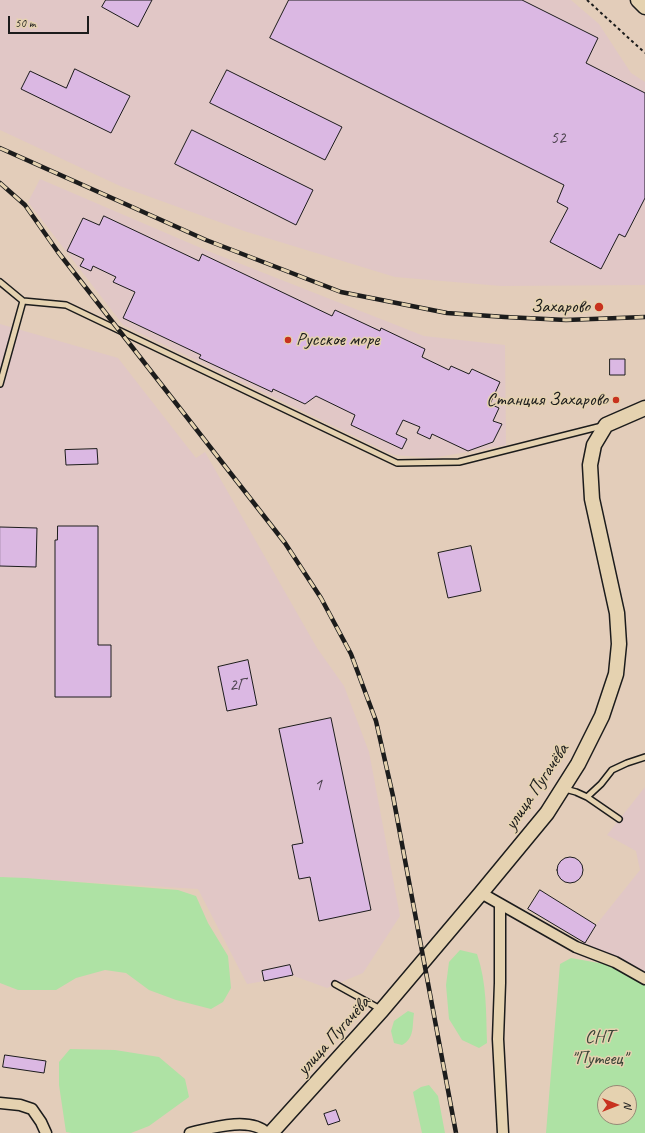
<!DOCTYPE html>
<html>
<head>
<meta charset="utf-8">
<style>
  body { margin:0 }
  #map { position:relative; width:645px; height:1133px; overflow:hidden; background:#e3cdba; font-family:Caveat,sans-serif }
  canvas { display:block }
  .north { position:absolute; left:597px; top:1085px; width:40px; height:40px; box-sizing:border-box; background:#e5d2b0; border:1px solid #958975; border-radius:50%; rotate:90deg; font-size:11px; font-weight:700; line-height:16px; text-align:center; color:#1c1c1c }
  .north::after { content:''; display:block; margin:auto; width:14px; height:18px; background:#c8321e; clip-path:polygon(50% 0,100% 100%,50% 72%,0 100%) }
  .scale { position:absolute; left:8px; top:16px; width:81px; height:18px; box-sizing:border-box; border:2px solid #1c1c1c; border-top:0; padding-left:5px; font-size:12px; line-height:14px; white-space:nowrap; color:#1c1c1c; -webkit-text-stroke:3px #e5d2b0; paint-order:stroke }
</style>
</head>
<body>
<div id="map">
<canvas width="645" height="1133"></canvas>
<div class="north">N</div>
<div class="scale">50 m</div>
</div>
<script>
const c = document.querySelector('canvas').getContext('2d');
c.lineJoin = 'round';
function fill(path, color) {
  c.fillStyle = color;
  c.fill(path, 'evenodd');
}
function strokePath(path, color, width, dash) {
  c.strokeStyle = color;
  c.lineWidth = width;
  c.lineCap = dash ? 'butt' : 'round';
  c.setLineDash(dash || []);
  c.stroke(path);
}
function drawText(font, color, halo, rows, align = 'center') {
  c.font = font + ' Caveat,sans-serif';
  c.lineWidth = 3;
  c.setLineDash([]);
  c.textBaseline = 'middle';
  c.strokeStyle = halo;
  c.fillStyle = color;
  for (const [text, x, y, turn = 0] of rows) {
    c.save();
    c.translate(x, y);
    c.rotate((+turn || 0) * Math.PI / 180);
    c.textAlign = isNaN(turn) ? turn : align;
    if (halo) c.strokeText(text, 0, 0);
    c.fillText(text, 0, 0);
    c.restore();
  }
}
fill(new Path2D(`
  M0 0H571L599 24 631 73 645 82V285L501 286 395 277 244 231 120 186 0 130Z
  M40 179 208 251 424 336 505 345 506 445 433 458 394 455 123 325 28 202Z
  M0 324 118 358 196 458 205 452 317 648 344 686 369 752 400 916 363 973 327 988 294 976 247 984 198 889 0 877Z
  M645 787V975L585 944 596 925 640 870 636 851 607 835Z`), '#e1c7c6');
fill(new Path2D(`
  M0 877 26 878 178 890 196 896 208 923 228 956 231 988 223 1002 211 1009 176 1000 149 990 126 973 105 970 76 978 56 990H18L0 983Z
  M460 950 477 954C487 983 486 1013 487 1043L479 1048 462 1040 449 1019 446 985 449 962Z
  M571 958 610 965 645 985V1133H546L560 964ZM605 1093H629V1117H605Z
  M408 1011 414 1013C412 1026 415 1038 402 1045L394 1043 391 1031 394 1021Z
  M70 1049 115 1050 159 1057 185 1079 189 1097 149 1126 131 1133H72L66 1132 59 1085V1062Z
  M429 1085 438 1096 445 1133H422L413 1092 421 1087Z`), '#aee2a4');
const building = new Path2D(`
  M106 0H152L138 27 102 7Z
  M289 0H522L598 38 586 63 645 93V198L625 237 619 234 601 269 550 242 568 208 557 202 564 185 270 38Z
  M75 69 130 96 111 133 21 89 30 71 66 88Z
  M227 70 342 127 325 160 210 103Z
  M192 130 313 190 296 225 175 164Z
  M104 216 199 261 202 254 332 316 335 310 380 331 381 328 425 349 422 357 449 370 451 366 469 374 472 369 500 382 490 404 499 408 493 421 502 424 493 442 468 451 432 434 430 439 417 433 420 427 403 420 396 434 407 439 402 449 351 425 355 415 316 396 305 404 273 389 272 392 199 358 201 355 123 318 135 292 113 282 116 277 93 266 91 271 80 266 84 259 67 251 83 218 99 225Z
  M610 359H625V375H610Z
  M97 449 98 464 66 465 65 450Z
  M58 526H98V645H111V697H55V540H57Z
  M0 527 37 528 36 567 0 566Z
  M471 546 481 591 448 598 438 553Z
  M248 660 257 705 227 711 218 667Z
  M331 718 371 910 319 921 310 877 299 879 292 845 303 843 279 729Z
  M557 870a13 13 0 1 1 26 0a13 13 0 1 1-26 0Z
  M540 890 596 925 585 943 528 909Z
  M290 965 293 975 264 981 262 971Z
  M5 1055 46 1061 44 1073 3 1067Z
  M336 1110 340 1121 328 1125 324 1114Z`);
fill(building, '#dbb8e3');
strokePath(building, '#1c1c1c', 1);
const lane = new Path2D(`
  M0 282 23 301
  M0 384 23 301 66 305 397 463 459 462 602 426
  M565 789 576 792 587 797 601 784 612 770 627 763 645 757
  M587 797 619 819
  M335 984 382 1010`);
const street = new Path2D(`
  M481 893 576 947 615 962 645 979
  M500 904V983L498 1039 503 1133
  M0 1103 20 1105 32 1109 41 1122 46 1133
  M190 1133C211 1128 250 1116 267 1133`);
const secondary = new Path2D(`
  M638 0 645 7
  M271 1133 382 1010 481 893 547 813 578 764 602 716 616 674 619 644 617 613 592 499 590 465 594 445 606 425 645 408`);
strokePath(lane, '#1c1c1c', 8);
strokePath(street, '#1c1c1c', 13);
strokePath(secondary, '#1c1c1c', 17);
strokePath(new Path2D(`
  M587 0 645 53`), '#1c1c1c', 2, [3, 3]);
strokePath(lane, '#e5d2b0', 5);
strokePath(street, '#e5d2b0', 10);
strokePath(secondary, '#e5d2b0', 14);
const rail = new Path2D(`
  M0 148 206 240 341 292 447 313 505 317 566 320 645 317
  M0 183 25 205 58 252 285 543 321 598 351 654 376 721 393 796 456 1133`);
strokePath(rail, '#1c1c1c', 4.5);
strokePath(rail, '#e5d2b0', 3, [9]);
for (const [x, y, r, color] of [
  [599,307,5,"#c8321e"],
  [288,340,4,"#c8321e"],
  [616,400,4,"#c8321e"]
]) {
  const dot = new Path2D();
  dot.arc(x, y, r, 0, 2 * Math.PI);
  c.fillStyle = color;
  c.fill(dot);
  strokePath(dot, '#e5d2b0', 1.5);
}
drawText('17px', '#4c434e', null, [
  ["52",558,139],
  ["2Г",237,686],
  ["1",318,786]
]);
drawText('19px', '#1c1c1c', '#e5d2b0', [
  ["Захарово",590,307],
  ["Русское море",296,340,"left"],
  ["Станция Захарово",608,400]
], 'right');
drawText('19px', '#1c1c1c', '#e5d2b0', [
  ["улица Пугачёва",537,787,-56],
  ["улица Пугачёва",334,1036,-48]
]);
drawText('19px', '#394437', '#e5d2b0', [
  ["СНТ",599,1037],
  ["\"Путеец\"",599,1059]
]);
</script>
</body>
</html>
